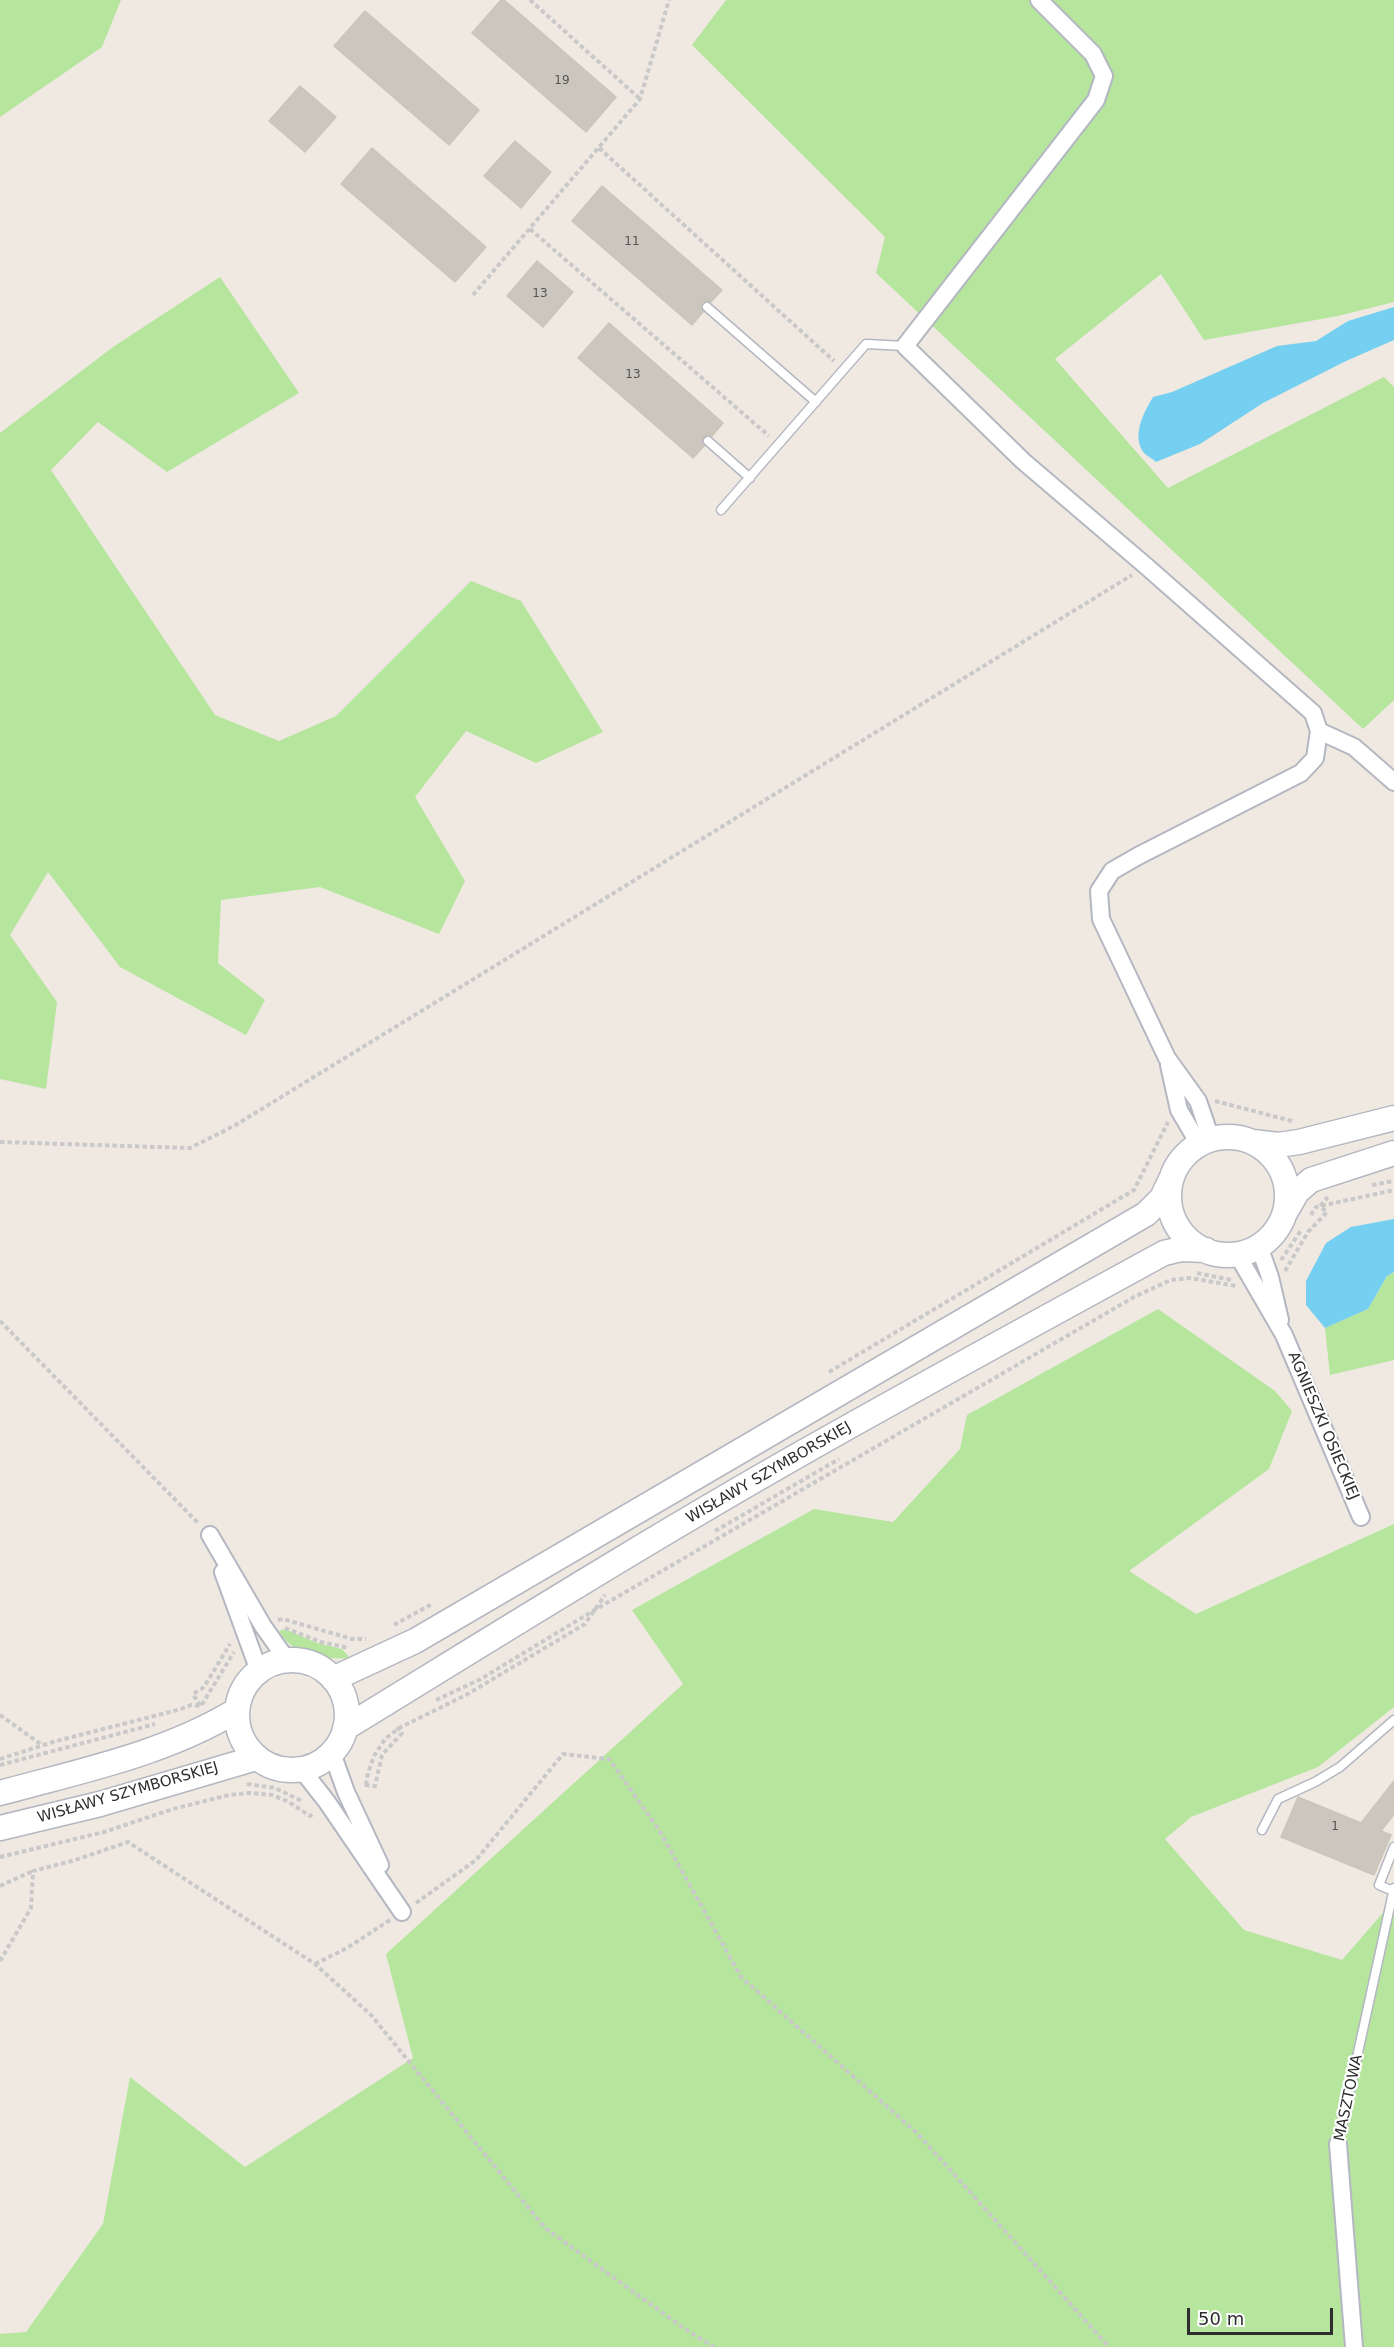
<!DOCTYPE html>
<html>
<head>
<meta charset="utf-8">
<style>
  body { margin:0 }
  #map { position:relative; width:1394px; height:2347px; overflow:hidden; background:#efe9e1; font-family:"DejaVu Sans",sans-serif }
  canvas { display:block }
  .scale { position:absolute; left:1187px; top:2308px; width:146px; height:27px; box-sizing:border-box; border:3px solid #2e2e2e; border-top:0; padding-left:8px; font-size:18px; line-height:21px; white-space:nowrap; color:#2e2e2e; -webkit-text-stroke:4px #fff; paint-order:stroke }
</style>
</head>
<body>
<div id="map">
<canvas width="1394" height="2347"></canvas>
<div class="scale">50 m</div>
</div>
<script>
const c = document.querySelector('canvas').getContext('2d');
c.lineJoin = 'round';
function fill(path, color) {
  c.fillStyle = color;
  c.fill(path, 'evenodd');
}
function strokePath(path, color, width, dash) {
  c.strokeStyle = color;
  c.lineWidth = width;
  c.lineCap = dash ? 'butt' : 'round';
  c.setLineDash(dash || []);
  c.stroke(path);
}
function drawText(font, color, halo, rows, align = 'center') {
  c.font = font + ' "DejaVu Sans",sans-serif';
  c.lineWidth = 4.5;
  c.setLineDash([]);
  c.textBaseline = 'middle';
  c.strokeStyle = halo;
  c.fillStyle = color;
  for (const [text, x, y, turn = 0] of rows) {
    c.save();
    c.translate(x, y);
    c.rotate((+turn || 0) * Math.PI / 180);
    c.textAlign = isNaN(turn) ? turn : align;
    if (halo) c.strokeText(text, 0, 0);
    c.fillText(text, 0, 0);
    c.restore();
  }
}
fill(new Path2D(`
  M0 0H121L102 47 0 117Z
  M726 0H1394V302L1338 316 1204 340 1161 274 1055 359 1168 488 1384 377 1394 387V700L1363 729 876 273 885 237 692 45Z
  M220 277 299 393 167 472 98 422 51 470 215 715 279 741 336 716 471 581 521 601 603 732 536 763 466 731 415 797 465 881 439 934 320 887 221 900 218 963 265 1000 246 1035 120 967 48 872 10 935 57 1002 46 1089 0 1079V433L113 347Z
  M1394 1272V1360L1330 1375 1325 1328 1368 1309 1387 1276Z
  M1158 1309 1275 1391 1292 1411 1269 1469 1129 1571 1196 1614 1394 1524V1707L1318 1767 1191 1817 1165 1839 1244 1930 1342 1960 1394 1900V2347H0V2334L26 2332 103 2224 130 2077 245 2167 413 2058 386 1954 683 1684 632 1610 814 1509 893 1522 960 1449 967 1415Z
  M285 1629 317 1643 342 1649 350 1658C323 1660 293 1656 279 1631Z`), '#b6e59e');
fill(new Path2D(`
  M1394 307V340L1346 361 1263 403 1200 444 1156 462C1153 459 1147 456 1144 453 1131 436 1144 412 1153 397L1172 392 1277 346 1316 341 1348 321Z
  M1394 1219V1272L1387 1276 1368 1309 1325 1328 1306 1305V1281L1326 1243 1351 1227Z`), '#75cff0');
const building = new Path2D(`
  M501 0H504L616 97 586 132 472 33Z
  M365 11 479 110 449 145 334 46Z
  M300 86 336 117 305 152 269 121Z
  M515 141 551 172 521 208 484 176Z
  M372 148 486 247 455 282 341 184Z
  M602 186 722 290 711 302 706 301 702 303 703 312 692 325 572 221Z
  M537 261 573 292 543 327 507 296Z
  M609 323 723 423 712 436 707 435 703 437 704 446 693 458 578 358Z
  M1394 1781V1814L1381 1831 1391 1835 1374 1875 1281 1837 1298 1797 1361 1823Z`);
fill(building, '#cbc7bf');
strokePath(building, '#cbc5ba', 1.5);
const service = new Path2D(`
  M707 307 816 402
  M708 441 750 478
  M721 510 866 344 905 346
  M1262 1830 1278 1799 1315 1782 1340 1767 1394 1720
  M1393 1891 1379 1885 1394 1847
  M1338 2144 1394 1888`);
const minor = new Path2D(`
  M1039 0 1093 54 1104 76 1096 100 905 346 1023 461 1146 566 1313 713 1319 731 1354 747 1394 782
  M1169 1065 1179 1110 1199 1144
  M1211 1139 1198 1101 1167 1058 1101 919 1099 891 1112 871 1138 856 1301 773 1315 758 1319 731
  M1259 1246 1270 1277 1280 1320
  M1237 1254 1284 1335 1361 1517
  M210 1535 263 1626 287 1660
  M223 1572 259 1671
  M332 1753 346 1792 380 1865
  M302 1770 327 1802 402 1912
  M1338 2144 1354 2347`);
const secondary = new Path2D(`
  M1169 1196a59 59 0 1 1 118 0a59 59 0 1 1-118 0Z
  M1253 1142 1278 1145 1299 1142 1394 1118
  M1285 1213 1297 1192 1311 1180 1394 1153
  M237 1715a55 55 0 1 1 110 0a55 55 0 1 1-110 0Z
  M333 1679 415 1641 1146 1214 1162 1198 1172 1177
  M345 1728C497 1635 647 1541 802 1453 922 1385 1043 1319 1164 1253L1181 1249 1206 1250
  M0 1793C80 1771 165 1754 237 1710
  M0 1828 100 1804 256 1758`);
strokePath(service, '#b4b7c1', 11);
strokePath(minor, '#b4b7c1', 20);
strokePath(secondary, '#b4b7c1', 27);
strokePath(new Path2D(`
  M530 0 640 99
  M599 148 834 361
  M530 229 769 436
  M473 295 640 99 669 0
  M1215 1101 1292 1121
  M0 1142 190 1148 234 1126 1132 575
  M1372 1185 1394 1181
  M1311 1215 1316 1207 1394 1190
  M1281 1260 1302 1229
  M1285 1271 1308 1232 1327 1212 1320 1206 1328 1197
  M1197 1273 1231 1280
  M0 1321 199 1524
  M829 1372 1134 1190 1168 1122
  M715 1531 839 1459
  M278 1620 283 1619 352 1639H366
  M394 1625 432 1604
  M285 1628 321 1642 349 1648
  M436 1700 479 1680 593 1611 1134 1297 1171 1280 1190 1278 1236 1286
  M200 1706 193 1694 204 1687 230 1644
  M0 1715 42 1745
  M0 1759 53 1742 181 1709 191 1705 201 1706 234 1652
  M0 1765 155 1724
  M247 1784 275 1788 302 1801
  M365 1785 375 1786 382 1755 402 1733 397 1727
  M366 1785 368 1773 374 1756 385 1739 399 1728 466 1695 585 1624 605 1595
  M0 1857 104 1832 173 1809 229 1795 250 1793 272 1795 289 1802 310 1816 314 1813
  M0 1886 33 1871
  M416 1903 476 1860 563 1754 609 1759 659 1830 741 1977 917 2133 1109 2347
  M0 1961 31 1908 33 1871 72 1861 128 1842 315 1964 371 2015 545 2228 685 2329 714 2347
  M315 1964 347 1948 390 1920`), '#c9c9c9', 4, [4.5, 3]);
strokePath(service, '#fff', 8);
strokePath(minor, '#fff', 16);
strokePath(secondary, '#fff', 24);
drawText('12px', '#555452', null, [
  ["19",562,81],
  ["11",632,242],
  ["13",540,294],
  ["13",633,375],
  ["1",1335,1827]
]);
drawText('15px', '#2e2e2e', '#fff', [
  ["AGNIESZKI OSIECKIEJ",1323,1426,67],
  ["WISŁAWY SZYMBORSKIEJ",769,1473,-30],
  ["WISŁAWY SZYMBORSKIEJ",128,1793,-16],
  ["MASZTOWA",1349,2098,-78]
]);
</script>
</body>
</html>
